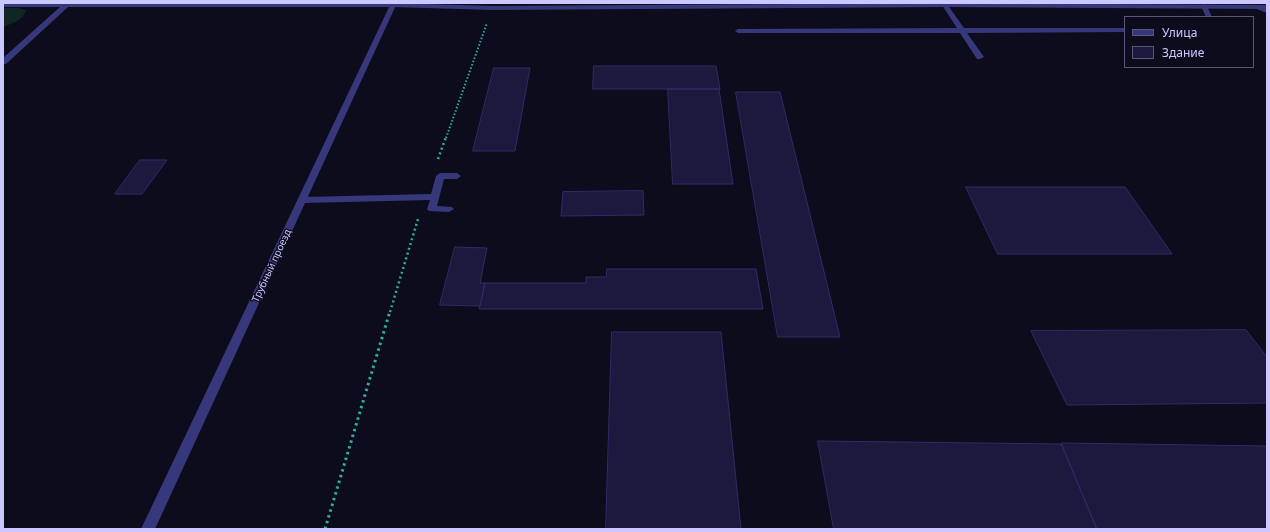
<!DOCTYPE html>
<html>
<head>
<meta charset="utf-8">
<style>
  body { margin:0 }
  #map { position:relative; width:1270px; height:532px; overflow:hidden; background:#0d0c1d; font-family:"Noto Sans",sans-serif }
  canvas { display:block }
  .frame { position:absolute; inset:0; border:4px solid #cac8ff; pointer-events:none }
  .legend { position:absolute; left:1124px; top:16px; width:130px; height:52px; box-sizing:border-box; background:#0d0c1d; border:1px solid #595777; margin:0; padding:5px 7px; list-style:none; font-size:12px; color:#cac8ff }
  .legend li { display:flex; align-items:center; gap:8px; height:20px }
  .legend b { width:20px; border:1px solid #595777 }
</style>
</head>
<body>
<div id="map">
<canvas width="1270" height="532"></canvas>
<div class="frame"></div>
<ul class="legend">
<li><b style="height:5px;background:#37387b"></b>Улица</li>
<li><b style="height:11px;background:#1d183d"></b>Здание</li>
</ul>
</div>
<script>
const c = document.querySelector('canvas').getContext('2d');
c.lineJoin = 'round';
function fill(path, color) {
  c.fillStyle = color;
  c.fill(path, 'evenodd');
}
function strokePath(path, color, width, dash) {
  c.strokeStyle = color;
  c.lineWidth = width;
  c.lineCap = dash ? 'butt' : 'round';
  c.setLineDash(dash || []);
  c.stroke(path);
}
function drawText(font, color, halo, rows, align = 'center') {
  c.font = font + ' "Noto Sans",sans-serif';
  c.lineWidth = 3;
  c.setLineDash([]);
  c.textBaseline = 'middle';
  c.strokeStyle = halo;
  c.fillStyle = color;
  for (const [text, x, y, turn = 0] of rows) {
    c.save();
    c.translate(x, y);
    c.rotate((+turn || 0) * Math.PI / 180);
    c.textAlign = isNaN(turn) ? turn : align;
    if (halo) c.strokeText(text, 0, 0);
    c.fillText(text, 0, 0);
    c.restore();
  }
}
fill(new Path2D(`
  M3 8H18L26 10C23 21 12 23 3 27Z`), '#0f2624');
const building = new Path2D(`
  M594 66H716L720 89H593Z
  M494 68H530L515 151H473Z
  M668 89H719L733 184H673Z
  M736 92H780L840 337H778Z
  M140 160H167L142 194H115Z
  M966 187H1125L1172 254H998Z
  M643 191 644 215 561 216 563 192Z
  M455 247 487 248 480 283H485L480 306 440 305Z
  M607 269H756L763 309H479L485 283H586V277H606Z
  M1246 330 1267 357V403L1067 405 1031 331Z
  M612 332H721L741 529H606Z
  M818 441 1061 444 1097 529H834Z
  M1062 443 1267 446V529H1097Z`);
fill(building, '#1d183d');
strokePath(building, '#322a69', 1);
strokePath(new Path2D(`
  M446 138 487 23`), '#2dad9d', 2, [1.5, 2]);
strokePath(new Path2D(`
  M438 159 446 137
  M390 312 418 219`), '#2dad9d', 2.5, [2, 3]);
strokePath(new Path2D(`
  M325 529 390 311`), '#2dad9d', 3, [2.5, 3.5]);
fill(new Path2D(`
  M945 3 947 4 964 28H1125V32L967 33 984 57 980 59H977L960 33H738L735 31 738 29 957 28 942 5Z
  M1204 4 1207 6 1212 17H1206L1201 6Z
  M1254 6 1267 9V13L1254 8Z
  M440 173H457L461 176 457 179H444L437 206 452 207 454 209 449 212 429 211 427 209 430 200 303 203 298 200 303 197 431 194 436 176Z`), '#37387b');
fill(new Path2D(`
  M3 3H393L493 6 945 3 1267 5V9L945 7 493 10 393 7H68L6 64H3V58L60 7H3Z`), '#37387b');
fill(new Path2D(`
  M391 3H397L155 529H141Z`), '#37387b');
drawText('10px', '#cac8ff', '#0d0c1d', [
  ["Трубный проезд",272,266,-65]
]);
</script>
</body>
</html>
